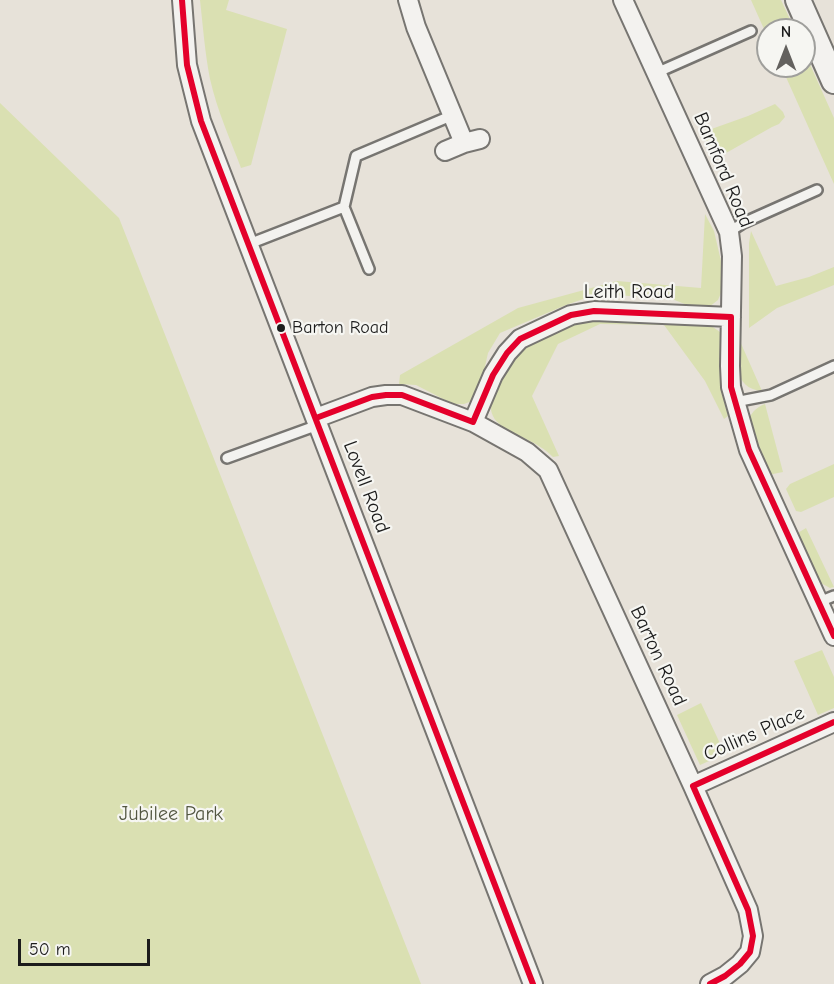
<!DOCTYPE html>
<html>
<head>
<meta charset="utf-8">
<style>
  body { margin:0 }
  #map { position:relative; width:834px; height:984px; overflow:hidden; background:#e7e2d9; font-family:"Comic Neue",sans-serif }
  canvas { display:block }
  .north { position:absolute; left:756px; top:18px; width:60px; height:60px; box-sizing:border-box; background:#f6f6f2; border:2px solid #9f9f9c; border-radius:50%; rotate:0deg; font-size:16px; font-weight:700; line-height:24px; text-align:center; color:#1c1c1c }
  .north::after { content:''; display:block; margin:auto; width:21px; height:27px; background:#63615e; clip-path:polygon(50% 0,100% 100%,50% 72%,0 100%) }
  .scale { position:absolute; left:18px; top:939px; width:132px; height:27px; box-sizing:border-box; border:3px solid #1c1c1c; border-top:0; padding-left:8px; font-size:18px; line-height:21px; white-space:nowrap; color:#1c1c1c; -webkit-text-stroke:4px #f6f6f2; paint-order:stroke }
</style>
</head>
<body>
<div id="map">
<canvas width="834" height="984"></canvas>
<div class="north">N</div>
<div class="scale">50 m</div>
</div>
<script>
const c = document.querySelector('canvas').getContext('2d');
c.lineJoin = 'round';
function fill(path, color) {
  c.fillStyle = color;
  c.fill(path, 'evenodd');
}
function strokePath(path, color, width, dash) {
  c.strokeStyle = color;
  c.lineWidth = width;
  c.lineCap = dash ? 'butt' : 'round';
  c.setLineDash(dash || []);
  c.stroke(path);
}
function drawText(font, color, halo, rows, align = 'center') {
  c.font = font + ' "Comic Neue",sans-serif';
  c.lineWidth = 4.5;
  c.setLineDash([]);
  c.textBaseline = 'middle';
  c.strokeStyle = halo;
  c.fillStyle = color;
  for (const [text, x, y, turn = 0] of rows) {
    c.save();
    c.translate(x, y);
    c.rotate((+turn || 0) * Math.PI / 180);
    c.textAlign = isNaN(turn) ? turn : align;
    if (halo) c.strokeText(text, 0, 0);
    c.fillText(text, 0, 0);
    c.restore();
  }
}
fill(new Path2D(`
  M200 0H229L226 10 287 29 251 165 241 168C230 139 217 110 210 79 205 53 203 27 200 0Z
  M751 0H781L795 30H768V38Z
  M804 51 834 118V184L781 66H804Z
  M0 103 119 218 421 984H0Z
  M775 104 783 112 785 117 779 124 772 127 719 157H713L703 132 748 116Z
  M705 214 714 231 721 261V293L718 300 709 307 695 308 672 299 615 295 592 296 566 305 500 333 488 353 482 380 472 401 464 404H453L416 385 399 384 400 375 518 308 617 281 701 288Z
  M751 231 776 286 809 277 834 267V285L777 308 749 328V243Z
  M581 319 700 322 710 325 720 332 723 344 721 390 728 416 724 419 705 381 664 325 600 324 558 344 532 396 559 456 553 457C545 449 536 444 526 439 514 432 494 427 491 410 490 403 495 394 498 388 503 375 508 362 517 351Z
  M739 339 762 391C732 388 737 360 739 339Z
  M765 404 783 472 768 475 747 423C751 413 755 408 765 404Z
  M834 464V497L801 512 796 511 786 489 790 484Z
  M806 528 834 587 830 588 819 582 796 534Z
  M822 650 834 677V708L818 715 794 661Z
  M701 703 725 754 700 765 677 715Z`), '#dae0b2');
const service = new Path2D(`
  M656 73 751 31
  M729 232 743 223 817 190
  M249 244 344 207
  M369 269 344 207 356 156 453 115
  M735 402 771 395 834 366
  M227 458 318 425
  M819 602 834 596`);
const minor = new Path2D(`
  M182 0 187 65 201 121 533 984
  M408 0 416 27 464 143
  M623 0 729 232 732 256 730 366 731 387 749 450 834 636
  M445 151 464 143 480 139
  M316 418 372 397 386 395H402L473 422 527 452 548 470 693 786 748 910 753 936 750 952 740 964 725 976 710 984
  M473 422 493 375 507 353 520 339 571 315 594 311 731 317
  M693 786 834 722`);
const tertiary = new Path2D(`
  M798 0 834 81`);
strokePath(service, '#777571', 14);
strokePath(minor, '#777571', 22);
strokePath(tertiary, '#777571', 28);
strokePath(service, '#f3f2ef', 9);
strokePath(minor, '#f3f2ef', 18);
strokePath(tertiary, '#f3f2ef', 24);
strokePath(new Path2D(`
  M182 0 187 65 201 121 533 984
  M316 418 372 397 386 395H402L473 422 493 375 507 353 520 339 571 315 594 311 731 317V387L749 450 834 636
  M710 984 725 976 740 964 750 952 753 936 748 910 693 786 834 722`), '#e4002b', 6);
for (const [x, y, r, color] of [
  [281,328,5,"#1c1c1c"]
]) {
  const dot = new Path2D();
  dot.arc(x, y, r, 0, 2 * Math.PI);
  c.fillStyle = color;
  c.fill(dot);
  strokePath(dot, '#f6f6f2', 2);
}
drawText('18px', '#1c1c1c', '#f6f6f2', [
  ["Barton Road",292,328]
], 'left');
drawText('20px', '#1c1c1c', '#f6f6f2', [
  ["Bamford Road",723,170,67],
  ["Leith Road",629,292],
  ["Lovell Road",366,487,69],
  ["Barton Road",658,656,65],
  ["Collins Place",754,734,-24]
]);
drawText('20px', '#525640', '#f6f6f2', [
  ["Jubilee Park",171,814]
]);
</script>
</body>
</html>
